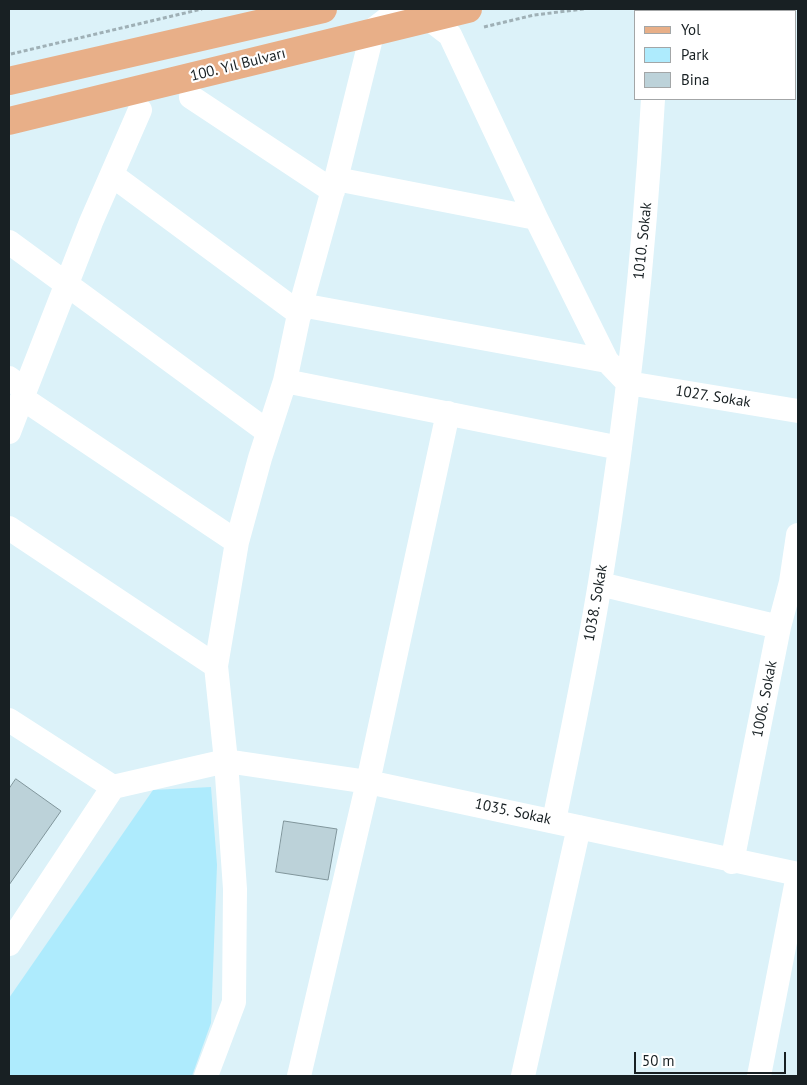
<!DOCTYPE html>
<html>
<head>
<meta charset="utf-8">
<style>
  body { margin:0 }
  #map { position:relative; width:807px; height:1085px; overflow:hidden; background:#dcf2f9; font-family:"PT Sans",sans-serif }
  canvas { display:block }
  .frame { position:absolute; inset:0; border:10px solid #182023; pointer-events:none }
  .legend { position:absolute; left:634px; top:10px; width:162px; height:90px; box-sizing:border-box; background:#fff; border:1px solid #a3a6a7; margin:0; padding:6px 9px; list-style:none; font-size:15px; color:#182023 }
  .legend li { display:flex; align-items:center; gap:10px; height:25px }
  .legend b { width:25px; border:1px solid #a3a6a7 }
  .scale { position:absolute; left:634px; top:1052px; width:152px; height:22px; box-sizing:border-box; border:2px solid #182023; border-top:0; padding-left:6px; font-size:15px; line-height:18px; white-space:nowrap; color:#182023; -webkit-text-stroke:4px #fff; paint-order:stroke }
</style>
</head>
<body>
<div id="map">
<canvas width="807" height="1085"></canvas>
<div class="frame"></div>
<ul class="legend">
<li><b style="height:6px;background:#e8af88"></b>Yol</li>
<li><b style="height:14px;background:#aeebfd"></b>Park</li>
<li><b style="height:14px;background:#bcd2d9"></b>Bina</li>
</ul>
<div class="scale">50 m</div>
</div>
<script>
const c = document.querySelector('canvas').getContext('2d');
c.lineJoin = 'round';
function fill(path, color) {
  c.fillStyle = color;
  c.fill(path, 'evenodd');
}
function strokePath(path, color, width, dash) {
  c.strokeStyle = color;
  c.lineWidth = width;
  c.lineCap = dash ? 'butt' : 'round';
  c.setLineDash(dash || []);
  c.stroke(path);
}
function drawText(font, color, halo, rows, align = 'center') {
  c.font = font + ' "PT Sans",sans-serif';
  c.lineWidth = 4.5;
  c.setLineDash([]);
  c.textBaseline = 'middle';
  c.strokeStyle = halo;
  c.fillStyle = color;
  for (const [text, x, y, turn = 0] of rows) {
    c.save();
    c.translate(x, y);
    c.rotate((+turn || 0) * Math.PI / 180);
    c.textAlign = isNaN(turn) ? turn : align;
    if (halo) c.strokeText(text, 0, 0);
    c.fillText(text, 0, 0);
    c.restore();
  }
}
fill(new Path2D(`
  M211 787 217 865 211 1023 192 1076H9V998L153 790Z`), '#aeebfd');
const building = new Path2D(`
  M16 779 61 811 9 885V789Z
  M284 821 337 829 328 880 276 872Z`);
fill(building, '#bcd2d9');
strokePath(building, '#80959b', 1);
strokePath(new Path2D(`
  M484 27 534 15 584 9
  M11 54 202 9`), '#9fb0b6', 3, [4, 2.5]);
strokePath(new Path2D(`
  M657 11V9
  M416 14 428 18 450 35 536 218 607 361 628 383
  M191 97 333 191
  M140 110 91 222 22 398 237 542
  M112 175 300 314
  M336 179 536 218
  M9 242 268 432
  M301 305 607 361
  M9 378 25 390
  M285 381 620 448
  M628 383 798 411
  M9 432 22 398
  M9 528 216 666
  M600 584 779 627
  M9 720 113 787 226 761 368 782 798 874
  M554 821C570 742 587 663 600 583 626 423 644 261 653 99
  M732 862 779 627 791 582 798 535
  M9 944 113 787
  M206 1076 234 1002 235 889 226 761 216 666 237 542 260 458 285 381 301 305 336 179 373 30 400 9
  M299 1076 368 782 448 413
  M523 1076 579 827
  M759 1076 798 875`), '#fff', 24);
strokePath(new Path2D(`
  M9 81 323 9
  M9 121 468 9`), '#e8af88', 28);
drawText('15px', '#182023', '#fff', [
  ["100. Yıl Bulvarı",238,65,-14],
  ["1010. Sokak",643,241,-84],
  ["1027. Sokak",713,397,9],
  ["1038. Sokak",596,603,-80],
  ["1006. Sokak",765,699,-79],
  ["1035. Sokak",513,812,12]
]);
</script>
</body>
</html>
